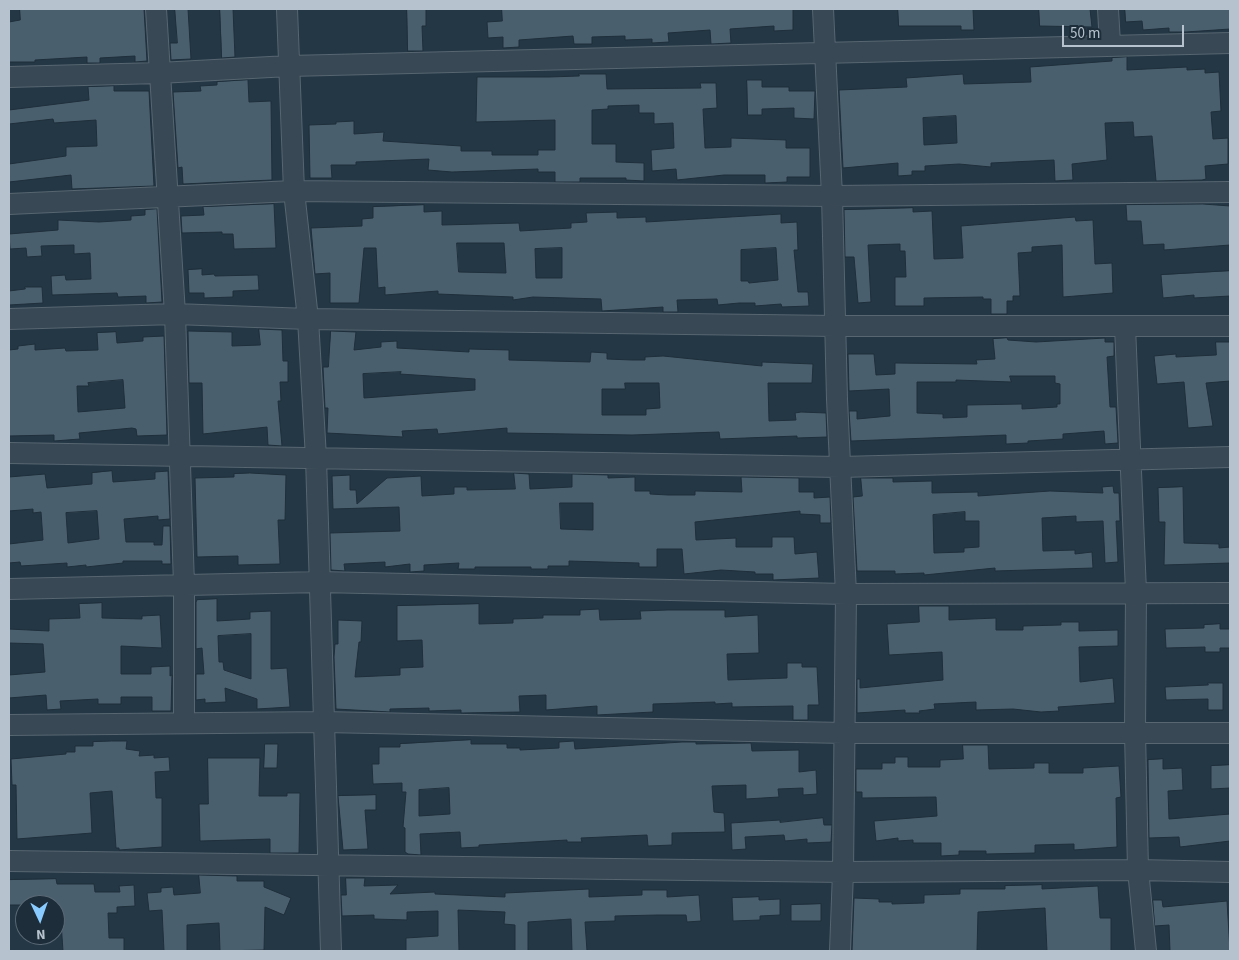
<!DOCTYPE html>
<html>
<head>
<meta charset="utf-8">
<style>
  body { margin:0 }
  #map { position:relative; width:1239px; height:960px; overflow:hidden; background:#243745; font-family:"Source Sans 3",sans-serif }
  canvas { display:block }
  .frame { position:absolute; inset:0; border:10px solid #b6c3ce; pointer-events:none }
  .north { position:absolute; left:15px; top:895px; width:50px; height:50px; box-sizing:border-box; background:#1d2d39; border:1px solid #5a6975; border-radius:50%; rotate:177deg; font-size:14px; font-weight:700; line-height:20px; text-align:center; color:#b6c3ce }
  .north::after { content:''; display:block; margin:auto; width:18px; height:22px; background:#89cbff; clip-path:polygon(50% 0,100% 100%,50% 72%,0 100%) }
  .scale { position:absolute; left:1062px; top:25px; width:122px; height:22px; box-sizing:border-box; border:2px solid #b6c3ce; border-top:0; padding-left:6px; font-size:15px; line-height:18px; white-space:nowrap; color:#b6c3ce; -webkit-text-stroke:4px #1d2d39; paint-order:stroke }
</style>
</head>
<body>
<div id="map">
<canvas width="1239" height="960"></canvas>
<div class="frame"></div>
<div class="north">N</div>
<div class="scale">50 m</div>
</div>
<script>
const c = document.querySelector('canvas').getContext('2d');
c.lineJoin = 'round';
function fill(path, color) {
  c.fillStyle = color;
  c.fill(path, 'evenodd');
}
function strokePath(path, color, width, dash) {
  c.strokeStyle = color;
  c.lineWidth = width;
  c.lineCap = dash ? 'butt' : 'round';
  c.setLineDash(dash || []);
  c.stroke(path);
}
const building = new Path2D(`
  M20 9H144L147 61 135 62V56L100 58V63H87V57L35 60V62H9V22L20 20Z
  M175 9H188L191 59 171 60 170 43H177Z
  M220 9H233L235 57 222 58Z
  M407 9H426V26H422L423 51H408Z
  M502 9H793V30L774 31V26L730 29 731 43 711 44 710 30 668 33 669 42 652 43V39L625 40V36L592 37V44H574L573 36 519 40V47L503 48V37L488 38 487 22 502 21Z
  M898 9H973L974 30H961V26H899Z
  M1039 9H1090L1092 27 1040 26Z
  M1125 9H1230V29L1186 32H1169V28L1143 30 1142 21 1126 22Z
  M1127 57V70L1187 67V70L1205 69V73L1219 72 1221 111 1211 112 1213 139 1228 138V164L1205 166 1206 179 1202 180 1156 181 1152 136 1134 137 1133 122 1105 123 1107 160 1072 164 1073 180 1055 181 1054 160 991 163V167L959 164 925 166V171H912V175L898 176V163L843 168 839 90 907 87 906 78 963 74 964 84 1031 82 1030 67 1112 61V58ZM956 116 957 143 924 145 923 118Z
  M579 74H606L607 89 701 88 700 83H716L717 108 703 109 705 148 731 147V138L786 140V148H810V177H787V182L765 183V175H724L677 180 676 169 652 171 651 150 674 148 673 123 654 124V113H639V105L608 106V109L592 110V144H616V162L644 163V181L626 180V178H580V182H555V172H538V169L452 172 428 170 429 159 356 162V165H331L332 178H310L309 125 336 124V122L354 121V134L384 132 383 141 461 146V151H492V155H538V150H555V120L476 122 477 77H549L579 76Z
  M248 80 249 102 271 101 272 180 183 184 182 167 178 168 173 92 201 91 200 86 217 85V82Z
  M747 80H762V87H789V91H815L814 119 794 118V108L762 109V115H748Z
  M114 86V91H149L154 186 72 189 71 175 9 182V164L66 156V147L97 146 96 120 54 123 53 119 9 124V110L89 100 88 87Z
  M274 204 276 248 234 249 233 234H222V232L182 233 181 216 204 215 203 207Z
  M1203 204 1230 206V245L1164 250V244L1143 245 1141 221H1127L1126 205Z
  M424 205V212L442 211V225L519 223 520 231 571 228V223L587 222 586 213 617 212V218L646 217V222L781 214V223L797 222 798 250H794L798 292H808L809 306 782 307 781 304 755 306V303H739L718 305 717 299 677 300 678 312H663V307L602 311 601 299 533 297 513 300V297L438 294V291L385 295V287L378 288 376 248H364L359 303H330V273L315 274 311 228 362 226V219L373 218V207ZM457 243H504L506 273 459 272ZM562 248V278H536L535 249ZM776 248 778 280 749 283 748 281H741V250Z
  M913 208V212L932 211 934 259 963 258 961 226 1075 217 1076 221 1093 220 1095 264 1112 263 1113 293 1063 297 1062 245 1032 247V252L1018 253 1020 296H1013V301H1007V314H991V299H983V297L924 298V306H895V277H906L905 251H900V244L868 245 871 302 858 303 854 257H845L844 210Z
  M157 209 162 302 146 303V296L118 297 117 293 52 295 51 276 65 275 66 280 91 279 90 253 74 254V245L41 246 42 256 27 257 26 248 10 249 9 234 58 230V220L99 222 131 220V216L145 215V210Z
  M202 269V275L214 274 215 276 258 275 259 290 233 291V297L204 298V293H189L188 270Z
  M1230 271V296L1194 298V295L1163 298 1161 275Z
  M25 287H42L43 303 9 305V291L25 289Z
  M259 329 282 330 283 361H288V382H280L281 401H278L282 446 268 445 267 427 203 434 202 383H189L188 331 232 332V346L260 345Z
  M331 331 356 332 354 350 381 347V342L397 341V348L469 352V349L509 350V360L590 362 591 352 607 353V359L632 360H645V357L663 356 762 366V362L813 364 812 383H768L769 421 796 420 795 413 801 412 826 413 827 437 797 438V436L720 439 719 432 632 435 507 433V428L438 434 437 429 402 431 403 437 327 433 328 408H325L323 367H328ZM401 372 400 374 475 379V390L364 398 363 374ZM625 383H659L660 408 646 409V415H602V389H625Z
  M116 332 117 343 143 341V337L164 336 167 435 137 436 136 429 132 428 79 433 80 439 54 441V435L9 436V350L18 349V346L35 344V350L65 348 66 351 98 350 97 333ZM123 380 125 408 78 412 77 386H89L88 383Z
  M1007 338 1008 340 1036 342 1105 338V342H1114V356L1107 357 1110 407H1116L1118 443 1105 444 1104 431 1063 434V439L1028 441V443L1006 444V435L851 441 849 411H857V419L890 416 889 389 849 391 848 354H874L876 375 895 374V363L977 364 976 360 995 359 993 339ZM1010 376H1055V383L1060 384V404H1057V407L1022 409V404L967 405V417L943 418V414L917 413V382H956V380L1011 382Z
  M1216 342H1230V381L1206 383 1213 426 1188 428 1184 382 1157 384 1154 356 1176 354V357L1216 355Z
  M112 471 113 482 155 479V472L168 471 170 519 158 520V516L124 519 126 542H154V545H162L163 526H170L171 564H162V561H123V563L86 567V565L67 567V563L21 566 20 562 9 563V544L43 540 41 512 33 513V509L9 511V477L45 474 47 488 92 484V473ZM97 511 99 539 68 543 66 513Z
  M250 473 286 475 285 520H278L280 564 238 565V556L197 557 195 478 234 477V474Z
  M514 473 529 474 530 489 572 487V474L608 475V478L635 477V491H650V494L668 495H695V491L742 492 741 477 799 478V492H814V498L830 497 831 523H820V515L800 514V511L695 522 696 540 736 538V547H772V537H794L795 554 817 552 819 578 773 580V574H755V572L721 570 684 574 682 549H657V567H639V563L569 561V566H548V569H531V567H475V569H458L459 563 424 565V571L410 572V564L385 567V562L344 564 345 571 331 570 330 533 400 531 399 507 333 509 332 476 350 475V490H356L357 504 387 478 421 476 422 496 454 494V487H467V490L515 489ZM560 503H593V530L561 529Z
  M861 478H893V482L932 481V493L978 492V496L1050 491 1103 493 1102 487 1113 486 1114 493H1119L1120 521H1116L1118 562 1105 563 1103 521 1076 522V516L1042 518 1043 551 1075 550V554L1092 552 1093 568 995 571V568L924 575V573L895 574V571H857L853 497 862 496ZM965 512V521H979V547L964 548V552L934 553 933 515Z
  M1183 487 1184 543 1219 544V548L1230 547V563L1164 565 1165 522H1159L1158 488Z
  M217 599V621L250 619V612L271 611V669L287 668 290 707 257 709V699L225 688 226 702 205 703V699L196 700V674H204L202 648 196 649V602L197 600ZM251 634V679L224 670 223 662H219L218 636Z
  M102 603V618L142 619V616L160 615 162 648 121 646V674H151V667L170 666V676L172 675 171 711H152V697H121V704H98V699L60 701 61 709 47 710 46 695 9 698V675L45 672 43 644 9 643V629L49 631V619L80 618 79 604Z
  M479 604V624L513 623V619L543 618V615H580V610L599 609 600 620 641 619 640 611 668 610H725V617L758 615 759 653 727 654 728 680 787 678V663H802V667H817L819 705H808V720H793V706L732 707V703L715 704V702L653 704V712L597 715V706L546 710V695L519 696 520 712 461 713V710L429 711V708L390 709V712L336 709 334 657 335 644H338V620L362 621 361 642H359L355 677 400 675V668L423 667 422 640 397 641V606Z
  M919 606H949V620L996 618V630H1023V626L1061 625V622H1079V631L1118 630V646L1079 647 1080 682 1113 678 1115 703 1058 707 1059 711 1041 712 1013 709 976 710V702L934 704 935 709 919 711 920 713H905V710L857 713V679H860V688L943 680 942 652 889 655 887 624 919 622Z
  M1220 624V629H1230V648H1220V652H1205V647L1166 648 1165 629 1204 628V625Z
  M1208 683H1223V710H1208V699L1166 700 1165 687 1208 685Z
  M471 740V744H507V748H520V750L559 748V742L574 741 575 749 682 742H696V744L751 743 752 751 799 750V772L816 770 817 794 803 795V788L778 789 779 797 746 799V785L712 786 714 812 724 813 725 832 672 833V845L648 846 647 835 581 838 582 842H567V840L479 845V847L461 848 460 832 420 834 421 855 408 854 405 852V828L403 827 406 792H402V783L373 784 372 764H379V747H400V744ZM449 788 450 814 419 816V790Z
  M112 741H127L126 749 140 751 139 756 154 755V758L169 757 170 771 155 772 156 798H162V847L119 850V848H116L112 791 90 793 92 833 17 839 16 785H12L11 759 66 754V752H75V746H93V742Z
  M265 744H278L277 768H264Z
  M963 745H988L989 769 1034 768V763H1049V773H1083V768L1119 766 1121 797 1116 798 1117 847 1074 850V844L1035 845V853L986 854V851H959V855L941 856V843H913V840L898 841V838L876 841 874 821 937 816 936 797 862 798V792H856V769H882V763H895V757H908V767H940V760L963 759Z
  M208 758H260L259 796H287V793H300L299 853H270V839L200 841 199 804H208Z
  M1163 759V769L1182 768 1183 790 1168 791 1169 819 1230 814V841L1180 847 1179 837 1149 838 1148 760Z
  M1230 765V788L1211 789V766Z
  M376 795V810H365L368 849 343 850 338 796Z
  M823 818 824 825H832L831 842 807 843V839L785 841 784 835 745 837 746 849 732 850 731 823 780 820V822Z
  M199 875 237 876V881H264V887L291 898 284 915 265 907 264 950 220 951 219 923 187 925V951H164L162 910 149 911 147 893 161 892V888L173 887 174 895 200 893Z
  M346 878H365L364 886 398 885 390 894 435 892V894L505 897V893L589 889V897L642 895V890H667V897L699 895 701 921 687 922 686 915H657L615 916V921L585 922 587 951H572L571 919 528 922V951H515V925L504 924 505 912 458 910 459 951H406V938L438 936V911L407 912V920L374 919V915L342 916 341 895H346Z
  M56 879 57 884H94L95 892H120L119 886 134 885 135 906 117 907V913H108L109 938H124V951H63L61 922H55V905H9V880Z
  M1042 885V889L1098 886 1100 918H1111V951H1047L1045 908 978 912 977 951H852L854 898 879 899V902H892V904L924 903V895L960 894V889H1005V886Z
  M759 897V900L780 899V915L760 916V920L733 921 732 898Z
  M1153 900H1162L1163 907 1227 901 1230 951H1170L1169 925 1155 926Z
  M821 904V921H791V905Z`);
fill(building, '#4a5f6d');
strokePath(building, '#1f2f3b', 1);
const minor = new Path2D(`
  M156 9 175 314 184 585V723
  M823 9 832 196 837 399 846 594 843 872 840 951
  M1108 9 1110 44
  M9 77 159 73 289 66 1230 43
  M9 204 294 191 287 9
  M9 319 175 314 308 319 836 326H1230
  M1125 326 1136 592 1135 732 1138 870 1146 951
  M9 453 840 467 1230 457
  M9 589 320 582 846 594 1230 593
  M9 725 324 722 844 733H1230
  M9 861 843 872 1138 870 1230 872
  M331 951 316 458 308 319 294 191 832 196 1230 192`);
strokePath(minor, '#576671', 22);
strokePath(minor, '#384854', 20);
</script>
</body>
</html>
